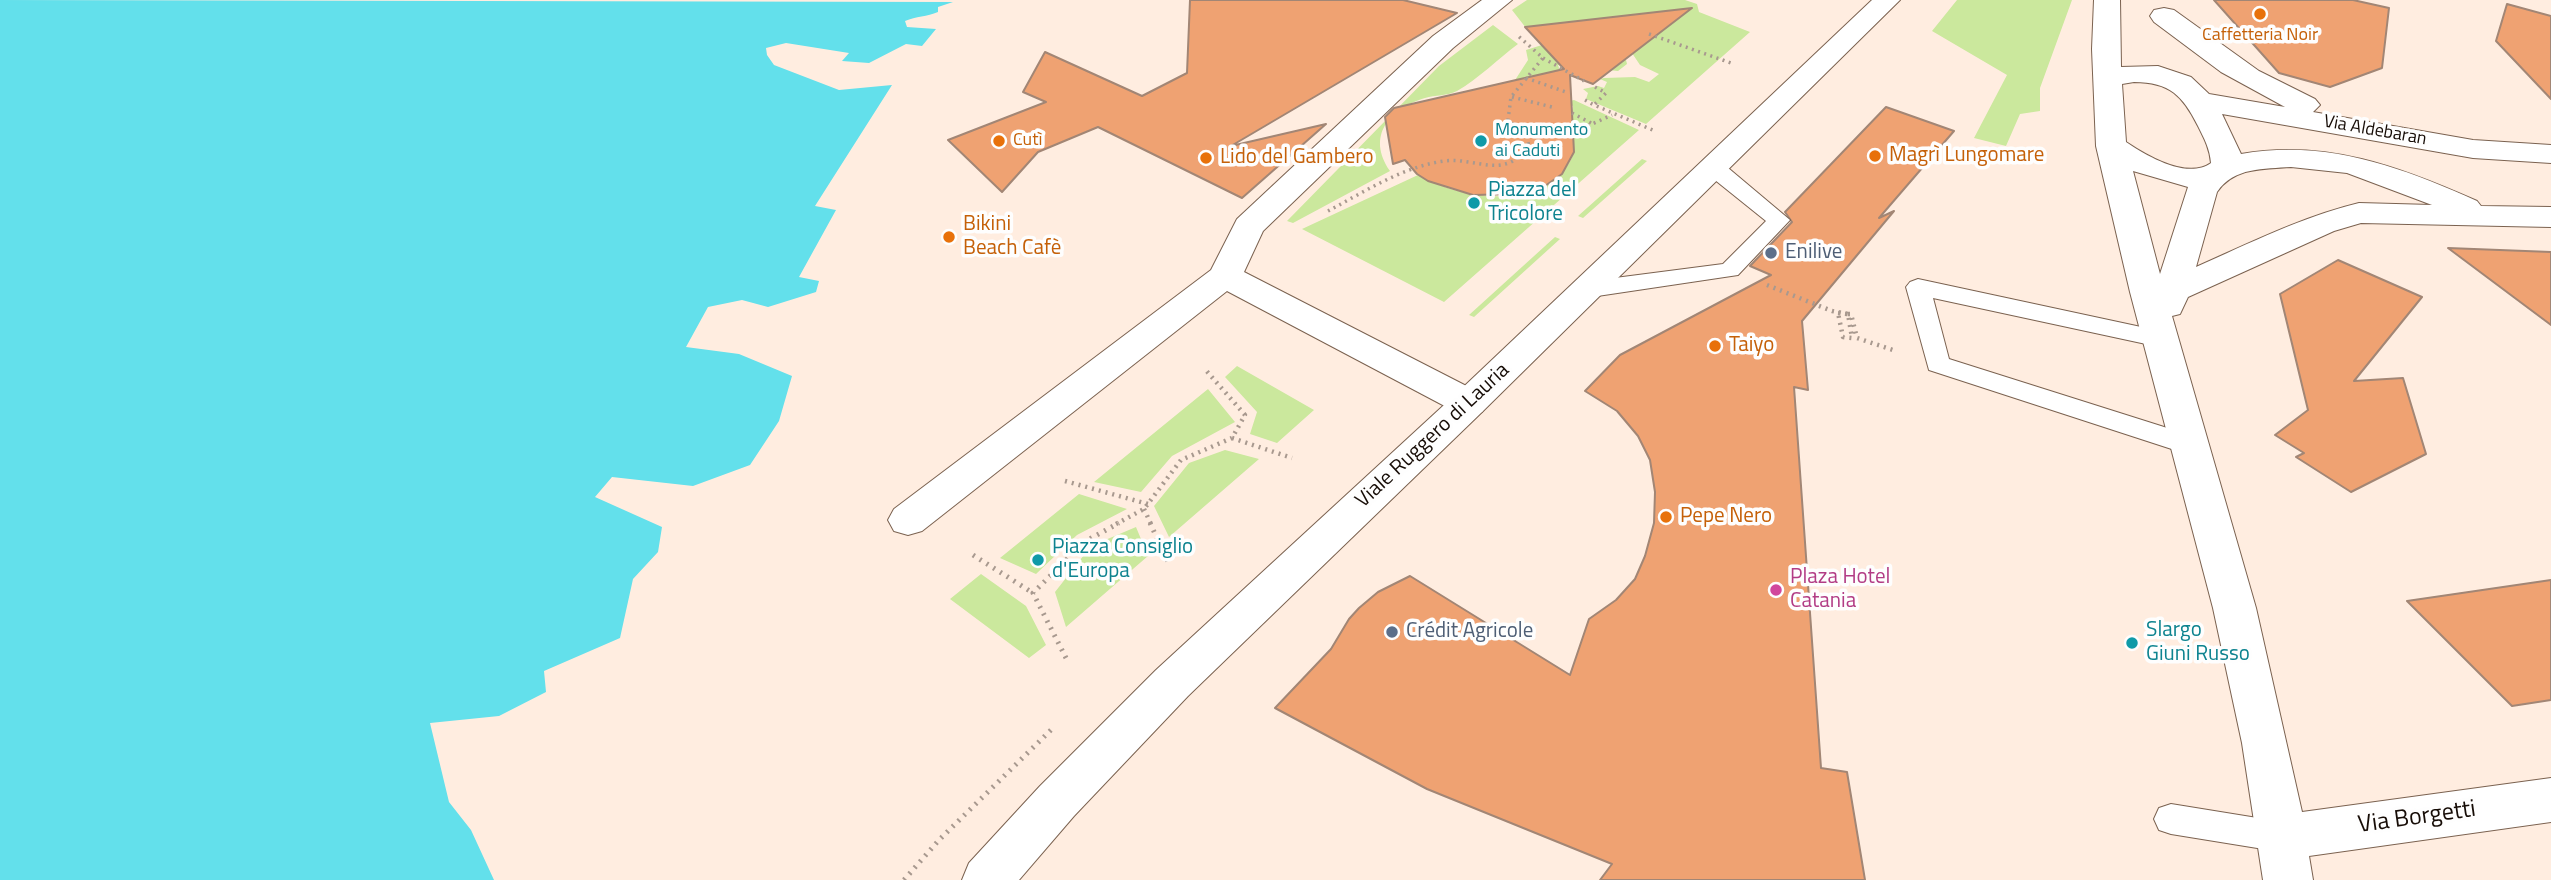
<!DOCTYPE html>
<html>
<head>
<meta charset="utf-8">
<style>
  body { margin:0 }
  canvas { display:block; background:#ffede0 }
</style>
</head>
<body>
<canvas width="2551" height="880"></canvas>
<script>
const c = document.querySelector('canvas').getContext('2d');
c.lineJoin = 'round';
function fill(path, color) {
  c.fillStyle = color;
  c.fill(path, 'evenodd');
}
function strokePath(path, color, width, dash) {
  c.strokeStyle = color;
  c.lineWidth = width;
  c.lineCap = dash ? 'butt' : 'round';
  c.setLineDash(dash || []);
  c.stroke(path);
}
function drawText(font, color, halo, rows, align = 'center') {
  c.font = font + ' "Titillium Web",sans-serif';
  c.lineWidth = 7;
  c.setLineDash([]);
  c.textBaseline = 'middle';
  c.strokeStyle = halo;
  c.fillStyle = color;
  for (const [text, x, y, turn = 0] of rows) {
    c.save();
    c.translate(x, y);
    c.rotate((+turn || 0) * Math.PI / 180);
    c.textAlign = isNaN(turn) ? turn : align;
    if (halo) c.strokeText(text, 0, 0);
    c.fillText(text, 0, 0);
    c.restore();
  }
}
fill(new Path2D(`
  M1527 0H1685L1697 4 1699 12 1750 32 1646 124 1586 99 1588 93 1583 89 1598 86 1604 88 1607 82 1600 79 1604 78 1635 77 1649 82 1659 74 1640 65 1628 47 1526 28 1512 10Z
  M1957 0H2072L2040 88V111L2020 114 2006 146 1974 138 2007 75 1932 31Z
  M1493 25 1518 44C1498 59 1478 79 1457 91 1448 96 1435 95 1425 98 1389 109 1366 136 1390 171L1293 223 1287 221 1439 66Z
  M1542 45 1610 52 1626 60 1627 64 1618 71 1558 65 1560 71 1497 108 1528 60 1526 50Z
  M1574 100 1639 130 1444 302 1302 229 1418 175C1462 201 1553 213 1574 152L1570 134 1573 106 1566 102Z
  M1642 159 1647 161 1583 218 1578 216Z
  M1555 237 1560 239 1474 317 1469 315Z
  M1237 366 1314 410 1277 443 1250 434 1257 412 1225 377Z
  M1208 389 1235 422 1172 456 1141 492 1094 482Z
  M1225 450 1259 459 1169 537 1154 506 1189 463Z
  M1079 494 1127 509 1077 535 1036 574 1000 558Z
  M1136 527 1148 556 1066 627 1055 592 1091 546Z
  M981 574 1026 606 1046 645 1029 658 950 599Z`), '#cbe89d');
fill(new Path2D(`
  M0 0 953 2 938 7V12C927 17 916 16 905 21L907 27 936 29 922 46 906 44 869 63 842 61 849 53 786 43 766 48 767 55 774 65 839 90 892 85 815 206 836 210 799 277 819 281 816 292 768 307 742 300 708 307 686 347 739 354 792 376 779 421 750 465 693 486 612 477 595 497 662 527 658 552 633 579 620 638 544 671 546 692 499 716 430 723 449 802 471 830 494 880H0Z`), '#63e0eb');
const building = new Path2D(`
  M1190 0H1403L1457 13 1231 146 1326 124 1242 198 1098 127 1038 152 1002 192 948 140 1046 102 1023 92 1045 52 1142 96 1187 73Z
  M2214 0H2353L2389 8 2382 68 2330 87 2279 73Z
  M2507 4 2551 16V99L2496 41Z
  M1692 8 1593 84 1570 75 1574 152 1562 174 1545 186 1516 194 1473 195 1428 181 1417 174 1405 160 1393 164 1385 117 1394 108 1564 69 1525 27Z
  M1886 107 1954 131 1879 218 1894 211 1802 321 1808 390 1794 387 1821 768 1847 772 1865 880H1600L1612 864 1427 789 1275 708 1331 649 1349 619 1359 608 1378 592 1410 576 1570 675 1589 619 1616 600 1635 579 1645 556 1654 523 1655 492 1650 460 1638 436 1617 411 1585 391 1620 355 1771 275 1750 266 1792 222 1785 212Z
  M2448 248 2551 252V325Z
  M2338 260 2422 297 2354 381 2403 378 2426 454 2351 492 2296 457 2304 453 2275 435 2308 410 2280 294Z
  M2551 580V700L2512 706 2407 601Z`);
fill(building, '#efa272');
strokePath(building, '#a28675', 2);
const lane = new Path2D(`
  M1713 161 1721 162 1790 220 1738 275 1584 298 1576 295 1572 290 1576 285 1584 282 1723 264 1766 221 1705 172 1702 167 1705 162Z
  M1918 279 2169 333 2172 339 2169 345 2160 347 1933 298 1949 359 2202 439 2206 446 2202 453 2193 456 2184 453 1929 370 1906 287 1910 282Z
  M2171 804 2282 822 2294 826 2299 837 2294 848 2282 852 2171 834 2159 830 2154 819 2159 808Z`);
const street = new Path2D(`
  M1482 0H1512L1453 48 1263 231 1244 272 1482 394 1488 403 1482 412 1469 416 1456 412 1227 291 922 531 908 535 894 531 888 520 894 509 1211 270 1237 219 1433 36Z
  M2094 0H2120L2121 67 2158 66 2191 77 2209 94 2285 107 2221 72 2154 22 2150 16 2154 10 2164 8 2174 10 2259 71 2315 99 2320 105 2313 112 2473 140 2551 145V163L2473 158 2222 114 2241 154C2326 139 2401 167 2477 201L2481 206 2551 207V227L2361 223 2334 231 2188 297 2180 314 2172 316 2256 608 2302 812 2551 778V822L2309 856 2313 880H2263L2242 743 2213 608 2130 292 2096 146 2092 49ZM2134 82C2170 82 2183 96 2198 126 2204 138 2210 149 2211 163 2187 180 2147 156 2126 142L2122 84ZM2291 167 2347 173 2432 205 2359 203C2302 217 2250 243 2196 267L2217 192C2234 167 2264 169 2291 167ZM2133 171 2188 187 2160 274Z`);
const primary = new Path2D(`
  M1872 0H1900L1482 412 1188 696 1074 816 1019 880H962L969 863 1040 786 1156 670 1456 394Z`);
strokePath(lane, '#7b6250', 2);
strokePath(street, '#7b6250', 2);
strokePath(primary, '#7b6250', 2);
strokePath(new Path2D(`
  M1649 34 1731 63
  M1543 58 1584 81
  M1526 78 1566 92
  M1595 87 1606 93 1594 105 1655 131
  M1512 97 1552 107
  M1585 100 1594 105
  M1572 113 1593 124
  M1570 134 1612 115
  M1328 211C1364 192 1402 167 1444 161 1478 157 1503 181 1529 146L1526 135 1508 120 1511 97 1543 58 1516 34`), '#a8998f', 3.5, [2, 4.5]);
strokePath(new Path2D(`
  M1767 285 1832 311 1848 314
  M1838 313 1848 314 1852 338 1843 337Z
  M1848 314H1851L1857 338 1893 350
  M1232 438 1292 458
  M1065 481 1148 504
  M1144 509 1151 524
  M1116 524 1144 509 1181 460 1232 438 1245 415 1204 368`), '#a8998f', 4.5, [2, 5]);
strokePath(new Path2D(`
  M1150 523 1170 566
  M973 555 1033 593
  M1066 658 1033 593 1084 542 1119 523
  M904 880 939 840 1054 727`), '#a8998f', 5, [2, 6]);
fill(lane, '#fff');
fill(street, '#fff');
fill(primary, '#fff');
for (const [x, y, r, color] of [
  [2260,14,7,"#e8710a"],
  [999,141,7,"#e8710a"],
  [1481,141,7,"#0f9aa8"],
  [1875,156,7,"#e8710a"],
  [1206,158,7,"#e8710a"],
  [1474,203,7,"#0f9aa8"],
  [949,237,7,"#e8710a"],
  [1771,253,7,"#5c6f8a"],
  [1715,346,7,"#e8710a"],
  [1666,517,7,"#e8710a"],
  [1038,560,7,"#0f9aa8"],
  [1776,590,7,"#d1479c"],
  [1392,632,7,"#5c6f8a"],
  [2132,643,7,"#0f9aa8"]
]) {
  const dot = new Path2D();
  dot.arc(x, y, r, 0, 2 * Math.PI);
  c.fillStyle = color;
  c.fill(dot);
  strokePath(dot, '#fefefe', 2.5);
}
drawText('18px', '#c56008', '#fefefe', [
  ["Caffetteria Noir",2260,36],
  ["Cutì",1013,141,"left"]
]);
drawText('18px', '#0d838f', '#fefefe', [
  ["Monumento",1495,131],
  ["ai Caduti",1495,152]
], 'left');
drawText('18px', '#160c06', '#fefefe', [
  ["Via Aldebaran",2375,131,10]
]);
drawText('21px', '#c56008', '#fefefe', [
  ["Magrì Lungomare",1889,156],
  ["Lido del Gambero",1220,158],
  ["Bikini",963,225],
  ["Beach Cafè",963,249],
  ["Taiyo",1729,346],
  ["Pepe Nero",1680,517]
], 'left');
drawText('21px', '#0d838f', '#fefefe', [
  ["Piazza del",1488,191],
  ["Tricolore",1488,215],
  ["Piazza Consiglio",1052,548],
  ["d'Europa",1052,572],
  ["Slargo",2146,631],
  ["Giuni Russo",2146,655]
], 'left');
drawText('21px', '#4e5e75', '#fefefe', [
  ["Enilive",1785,253],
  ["Crédit Agricole",1406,632]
], 'left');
drawText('21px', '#160c06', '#fefefe', [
  ["Viale Ruggero di Lauria",1433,436,-43]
]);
drawText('21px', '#b23c85', '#fefefe', [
  ["Plaza Hotel",1790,578],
  ["Catania",1790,602]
], 'left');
drawText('24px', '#160c06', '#fefefe', [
  ["Via Borgetti",2417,818,-8]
]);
</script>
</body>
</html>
